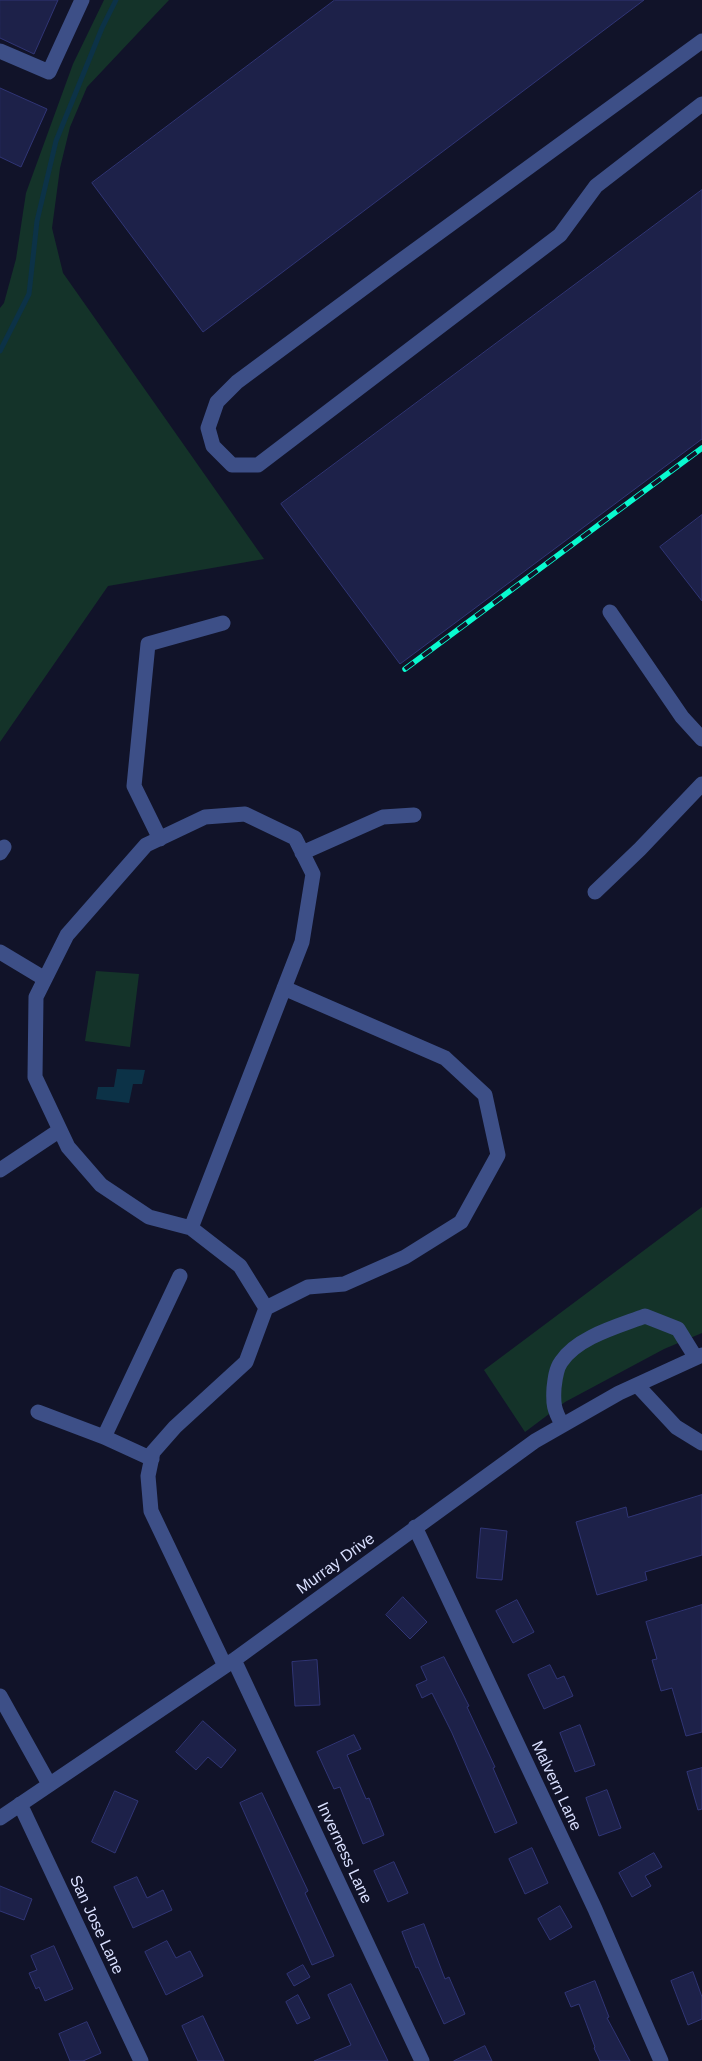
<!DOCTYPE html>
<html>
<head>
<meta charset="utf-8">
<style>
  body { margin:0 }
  canvas { display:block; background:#111329 }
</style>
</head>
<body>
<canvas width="702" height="2061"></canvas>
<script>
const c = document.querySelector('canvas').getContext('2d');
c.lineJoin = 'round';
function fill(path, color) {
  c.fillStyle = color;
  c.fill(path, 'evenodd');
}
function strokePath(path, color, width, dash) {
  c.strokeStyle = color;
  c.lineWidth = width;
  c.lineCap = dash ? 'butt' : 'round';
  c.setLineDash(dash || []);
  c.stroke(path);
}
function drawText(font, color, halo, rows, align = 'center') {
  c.font = font + ' Helvetica,sans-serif';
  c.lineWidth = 4;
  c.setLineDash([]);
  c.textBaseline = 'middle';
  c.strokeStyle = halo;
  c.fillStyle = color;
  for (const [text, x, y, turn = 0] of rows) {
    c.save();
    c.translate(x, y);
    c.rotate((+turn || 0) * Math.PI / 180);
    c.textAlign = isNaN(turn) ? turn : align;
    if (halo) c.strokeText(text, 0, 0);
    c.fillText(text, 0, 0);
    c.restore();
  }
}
fill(new Path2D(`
  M104 0H169L87 87 70 127 60 168 52 228 63 273 264 559 108 586 0 742V308L4 303 16 259 26 193 73 64Z
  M96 971 139 974 130 1047 85 1041Z
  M702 1207V1333L664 1349 565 1402 525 1432 484 1370Z`), '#143329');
fill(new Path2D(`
  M117 1069 145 1070 142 1084H133L129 1103 96 1099 98 1087H114Z`), '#0c3247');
strokePath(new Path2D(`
  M0 351 29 294 37 221 56 141 102 28 116 0`), '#0c3247', 5);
const building = new Path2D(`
  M0 0H58L34 54 0 38Z
  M335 0H644L203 332 92 183Z
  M0 88 47 109 21 167 0 157Z
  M702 190V439L400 664 281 504Z
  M702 515V601L660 547Z
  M702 1495V1555L645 1572 647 1580 597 1595 576 1522 626 1507 628 1517Z
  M481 1528 507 1531 502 1580 477 1578Z
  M403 1597 427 1622 410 1639 386 1615Z
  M517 1600 534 1632 513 1643 496 1611Z
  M702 1605V1732L686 1736 672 1688 661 1691 652 1660 657 1659 646 1622Z
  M444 1657 469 1706 467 1707 495 1767 493 1768 517 1823 495 1833 452 1733 432 1693 422 1698 416 1685 427 1680 421 1667Z
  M317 1660 320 1705 295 1706 292 1662Z
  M550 1665 557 1679 564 1676 573 1696 544 1709 528 1675Z
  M203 1721 236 1750 221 1768 208 1757 196 1770 176 1752Z
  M580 1725 595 1765 575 1772 560 1733Z
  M354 1735 361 1749 347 1755 366 1799 369 1798 384 1835 363 1844 340 1787 334 1789 317 1752Z
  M702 1768V1809L698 1810 687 1772Z
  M607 1790 621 1828 599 1836 586 1798Z
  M115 1791 138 1801 115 1853 92 1842Z
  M262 1793 308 1891 305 1893 334 1956 312 1965 240 1803Z
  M532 1848 548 1883 525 1894 509 1859Z
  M654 1853 662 1867 645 1876 651 1886 632 1897 619 1873Z
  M394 1862 408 1893 388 1902 374 1871Z
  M137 1877 147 1898 163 1890 172 1910 133 1928 114 1887Z
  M0 1886 32 1899 24 1920 0 1911Z
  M560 1906 572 1927 550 1940 538 1919Z
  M424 1924 445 1979 449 1977 465 2014 444 2024 418 1967 416 1968 402 1932Z
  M167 1941 176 1958 190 1951 203 1976 166 1995 145 1952Z
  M54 1946 73 1989 45 2001 39 1987 36 1989 29 1973 37 1970 31 1956Z
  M303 1965 310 1977 294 1986 287 1974Z
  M693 1972 702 1997V2019L688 2025 671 1981Z
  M595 1981 609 2017 607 2018 630 2061H600L594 2048 595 2047 579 2004 571 2007 565 1993Z
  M351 1984 388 2061H314L351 2045 328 1995Z
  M298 1995 310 2018 297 2024 286 2002Z
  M203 2016 224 2061H198L182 2026Z
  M87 2022 101 2053 83 2061H70L59 2034Z
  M485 2046 492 2061H454Z`);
fill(building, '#1d2149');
strokePath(building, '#303575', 1);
strokePath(new Path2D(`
  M702 41 392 267 237 382 217 402 208 428 213 446 232 465H258L560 235 596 186 702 104
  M0 51 49 72 82 0
  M610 612 682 717 702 739
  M245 814 295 838 313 874 302 942 191 1228 149 1217 101 1185 68 1147 35 1077 36 997 67 935 146 845 205 817Z
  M160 839 134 786 148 644 223 623
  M0 853 4 847
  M302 853 383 817 414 815
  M595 892 640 849 702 784
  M0 952 45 979
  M0 1170 60 1130
  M191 1228 240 1266 266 1308
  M637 1385 676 1427 702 1443
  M38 1412 104 1437
  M562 1424C554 1410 553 1404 554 1388 555 1379 556 1369 561 1362 577 1337 619 1326 645 1316L678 1329 696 1358
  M152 1459 104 1437 180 1276
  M415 1527 595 1909 661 2061
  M234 1660 422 2061
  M225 1666 151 1511 148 1476 153 1452 175 1427 246 1362 266 1308 308 1287 344 1284 405 1257 461 1222 498 1155 485 1095 445 1058 284 988
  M0 1696 49 1784
  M20 1804 141 2061
  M0 1818 234 1660 535 1441 619 1393 702 1355`), '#3d4f87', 15);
const rail = new Path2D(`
  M405 669 702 448`);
strokePath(rail, '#09facf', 5.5);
strokePath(rail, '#111329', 4, [11]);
drawText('16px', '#d9dffe', '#111329', [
  ["Murray Drive",336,1564,-36],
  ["Malvern Lane",556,1786,65],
  ["Inverness Lane",344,1853,65],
  ["San Jose Lane",96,1925,65]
]);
</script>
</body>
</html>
